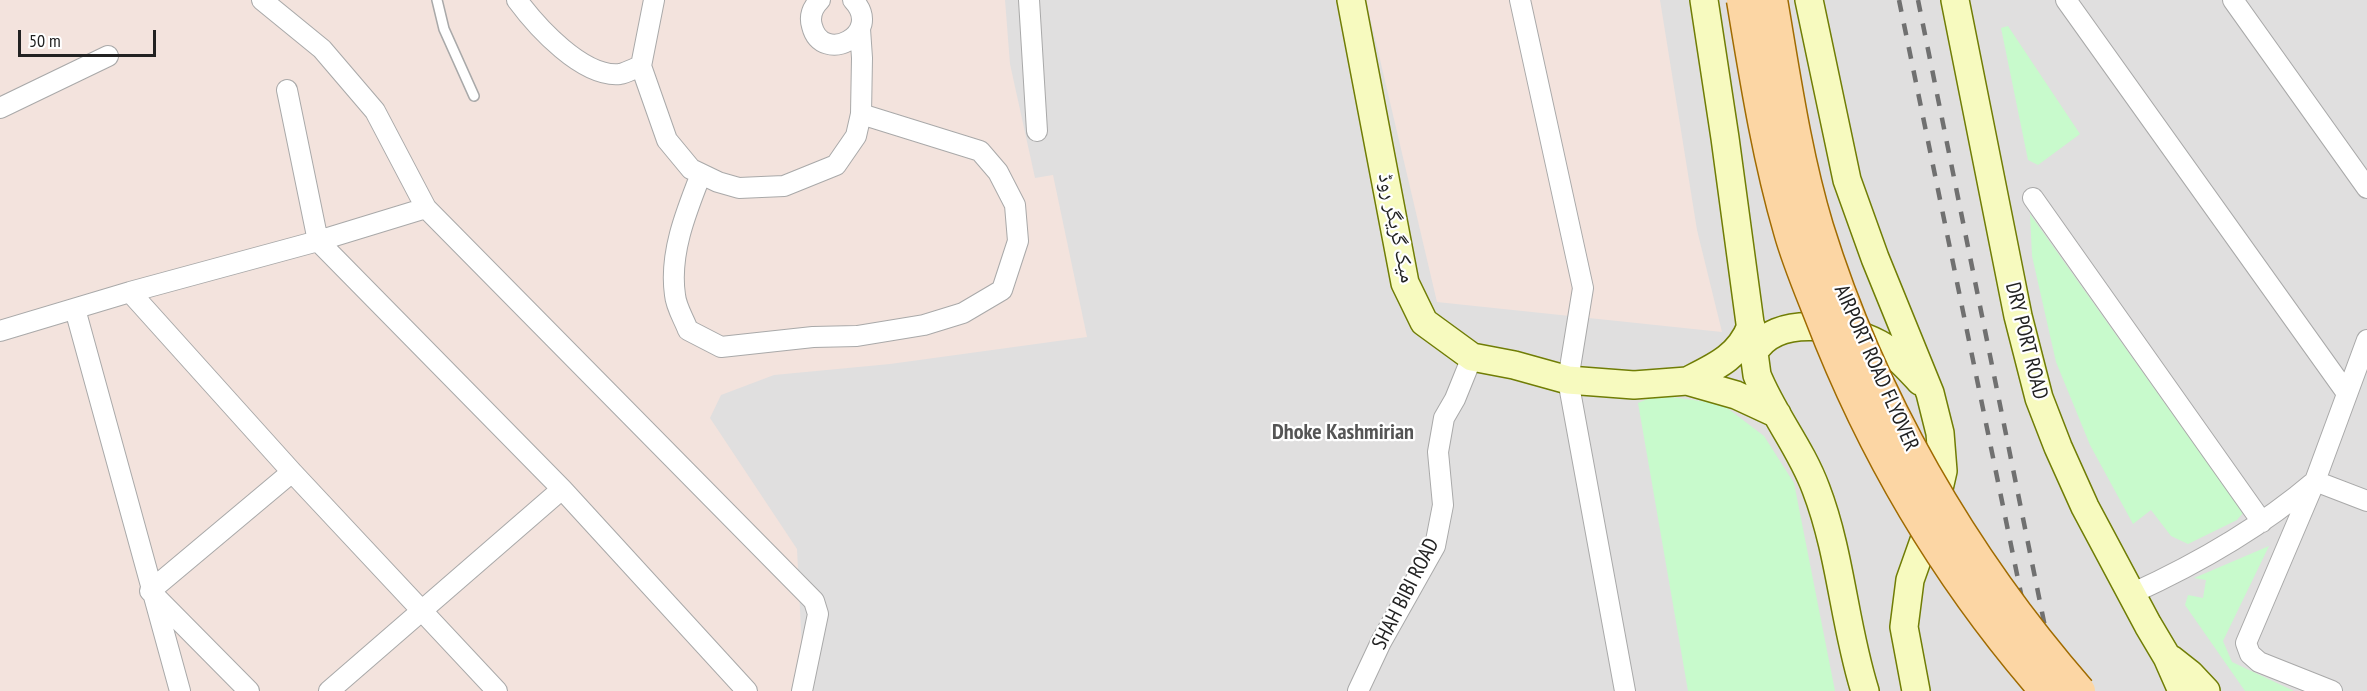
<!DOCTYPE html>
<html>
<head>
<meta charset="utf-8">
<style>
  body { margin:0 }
  #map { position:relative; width:2367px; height:691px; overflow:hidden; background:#f2efe9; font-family:"PT Sans Narrow",sans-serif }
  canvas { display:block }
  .scale { position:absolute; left:18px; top:30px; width:138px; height:27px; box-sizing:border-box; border:3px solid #222; border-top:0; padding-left:8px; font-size:18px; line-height:21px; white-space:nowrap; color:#222; -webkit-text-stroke:4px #fff; paint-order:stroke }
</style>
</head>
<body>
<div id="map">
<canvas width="2367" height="691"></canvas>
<div class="scale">50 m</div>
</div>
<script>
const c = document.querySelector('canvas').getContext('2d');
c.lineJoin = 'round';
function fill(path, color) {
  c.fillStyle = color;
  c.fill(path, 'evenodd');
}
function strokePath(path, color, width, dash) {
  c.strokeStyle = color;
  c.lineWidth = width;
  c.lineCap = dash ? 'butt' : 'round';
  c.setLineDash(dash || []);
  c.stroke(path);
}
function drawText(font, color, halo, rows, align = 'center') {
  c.font = font + ' "PT Sans Narrow","Noto Naskh Arabic",sans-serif';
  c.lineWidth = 4.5;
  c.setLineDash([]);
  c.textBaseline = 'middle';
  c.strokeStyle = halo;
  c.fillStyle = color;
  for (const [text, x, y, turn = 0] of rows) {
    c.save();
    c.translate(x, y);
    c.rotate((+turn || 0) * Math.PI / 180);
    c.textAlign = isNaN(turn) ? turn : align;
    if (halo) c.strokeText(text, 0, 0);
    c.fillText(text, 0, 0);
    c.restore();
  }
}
fill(new Path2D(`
  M0 0H2367V691H0Z`), '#e0dfdf');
fill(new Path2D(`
  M0 0H1005L1010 64 1035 178 1053 175 1087 337 890 364 774 375 721 395 710 418 797 549 804 691H0Z
  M1366 0H1660L1697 230 1722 332 1437 302Z`), '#f3e3dd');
fill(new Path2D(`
  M2008 26 2080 134 2038 165 2028 160 2001 28Z
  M2030 214 2243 513 2237 520 2188 544 2171 536 2151 510 2133 524 2090 445 2056 362 2032 256Z
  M1657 395 1722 404 1764 436 1794 483 1835 691H1688L1638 403Z
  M2269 546 2223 641 2232 662 2294 691H2245L2185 605 2188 595 2203 598 2206 580 2194 578Z`), '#c8facc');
const lane = new Path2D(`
  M437 0 444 29 474 96`);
const street = new Path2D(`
  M262 0 322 49 375 111 426 208 814 601 818 614 802 691
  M517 0C537 27 583 78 620 74 626 73 635 68 641 66
  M654 0 641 66 667 140 691 169 718 182 739 188 784 186 836 165 856 136 861 114 862 58 860 29
  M820 0C813 7 809 16 812 26 822 66 885 34 853 0
  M1029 0 1037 131
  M1520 0 1583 288 1568 380 1625 691
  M2066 0 2346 392
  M2233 0 2367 188
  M287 90 318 241 562 489 747 691
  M0 108 108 56
  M701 174C686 212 669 254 675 295 676 307 684 319 688 330L721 347 813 337 857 336 924 325 963 313 1002 290 1018 241 1015 205 998 172 980 151 861 114
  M2033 198 2262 522
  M130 292 292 472 497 691
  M75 309 180 691
  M0 331 130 292 318 241 426 208
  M2131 594C2197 564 2260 528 2315 481L2367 501
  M249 691 150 591 292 472
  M329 691 562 489
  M1358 691 1381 642 1435 546 1443 505 1438 452 1444 418 1455 399 1472 357
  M2332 691 2259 662 2250 654 2246 643 2315 481 2367 340`);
const secondary = new Path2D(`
  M1351 0 1405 283 1424 322 1472 357 1514 365 1568 380 1634 385 1687 381 1736 395 1777 414
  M1704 0 1725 138 1757 375C1773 415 1801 448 1816 489 1841 554 1844 625 1865 691
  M1809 0 1847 180 1875 258 1930 393 1940 433 1943 471 1933 515 1910 580 1904 627 1916 691
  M1955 0 2018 316 2039 398 2058 447 2085 507 2148 625 2167 657 2182 691
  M1753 354C1775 312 1845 326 1879 344 1894 352 1908 368 1920 381
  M1687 381C1715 367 1739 357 1751 326
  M2171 659 2190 674 2206 691`);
strokePath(lane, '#a9a9a9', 12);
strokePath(street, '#a9a9a9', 22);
strokePath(secondary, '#707d05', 30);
strokePath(lane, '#fff', 9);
strokePath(street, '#fff', 20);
strokePath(secondary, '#f7fabf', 27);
strokePath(new Path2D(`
  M1899 0 2041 691
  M1918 0 2058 691`), '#707070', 4.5, [12, 12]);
const primaryBridge = new Path2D(`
  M1742 0C1755 78 1767 155 1789 231 1797 260 1809 288 1820 316 1873 454 1948 580 2045 691
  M1772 0C1785 76 1796 154 1818 227 1871 398 1963 557 2080 691`);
strokePath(primaryBridge, '#a06b00', 33, []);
strokePath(primaryBridge, '#fcd6a4', 30);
drawText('21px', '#222', '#fff', [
  ["میک گریگر روڈ",1396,228,78],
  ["DRY PORT ROAD",2026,341,76],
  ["AIRPORT ROAD FLYOVER",1876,368,66],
  ["SHAH BIBI ROAD",1406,594,-63]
]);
drawText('bold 22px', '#555', '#fff', [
  ["Dhoke Kashmirian",1343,433]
]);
</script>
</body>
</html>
